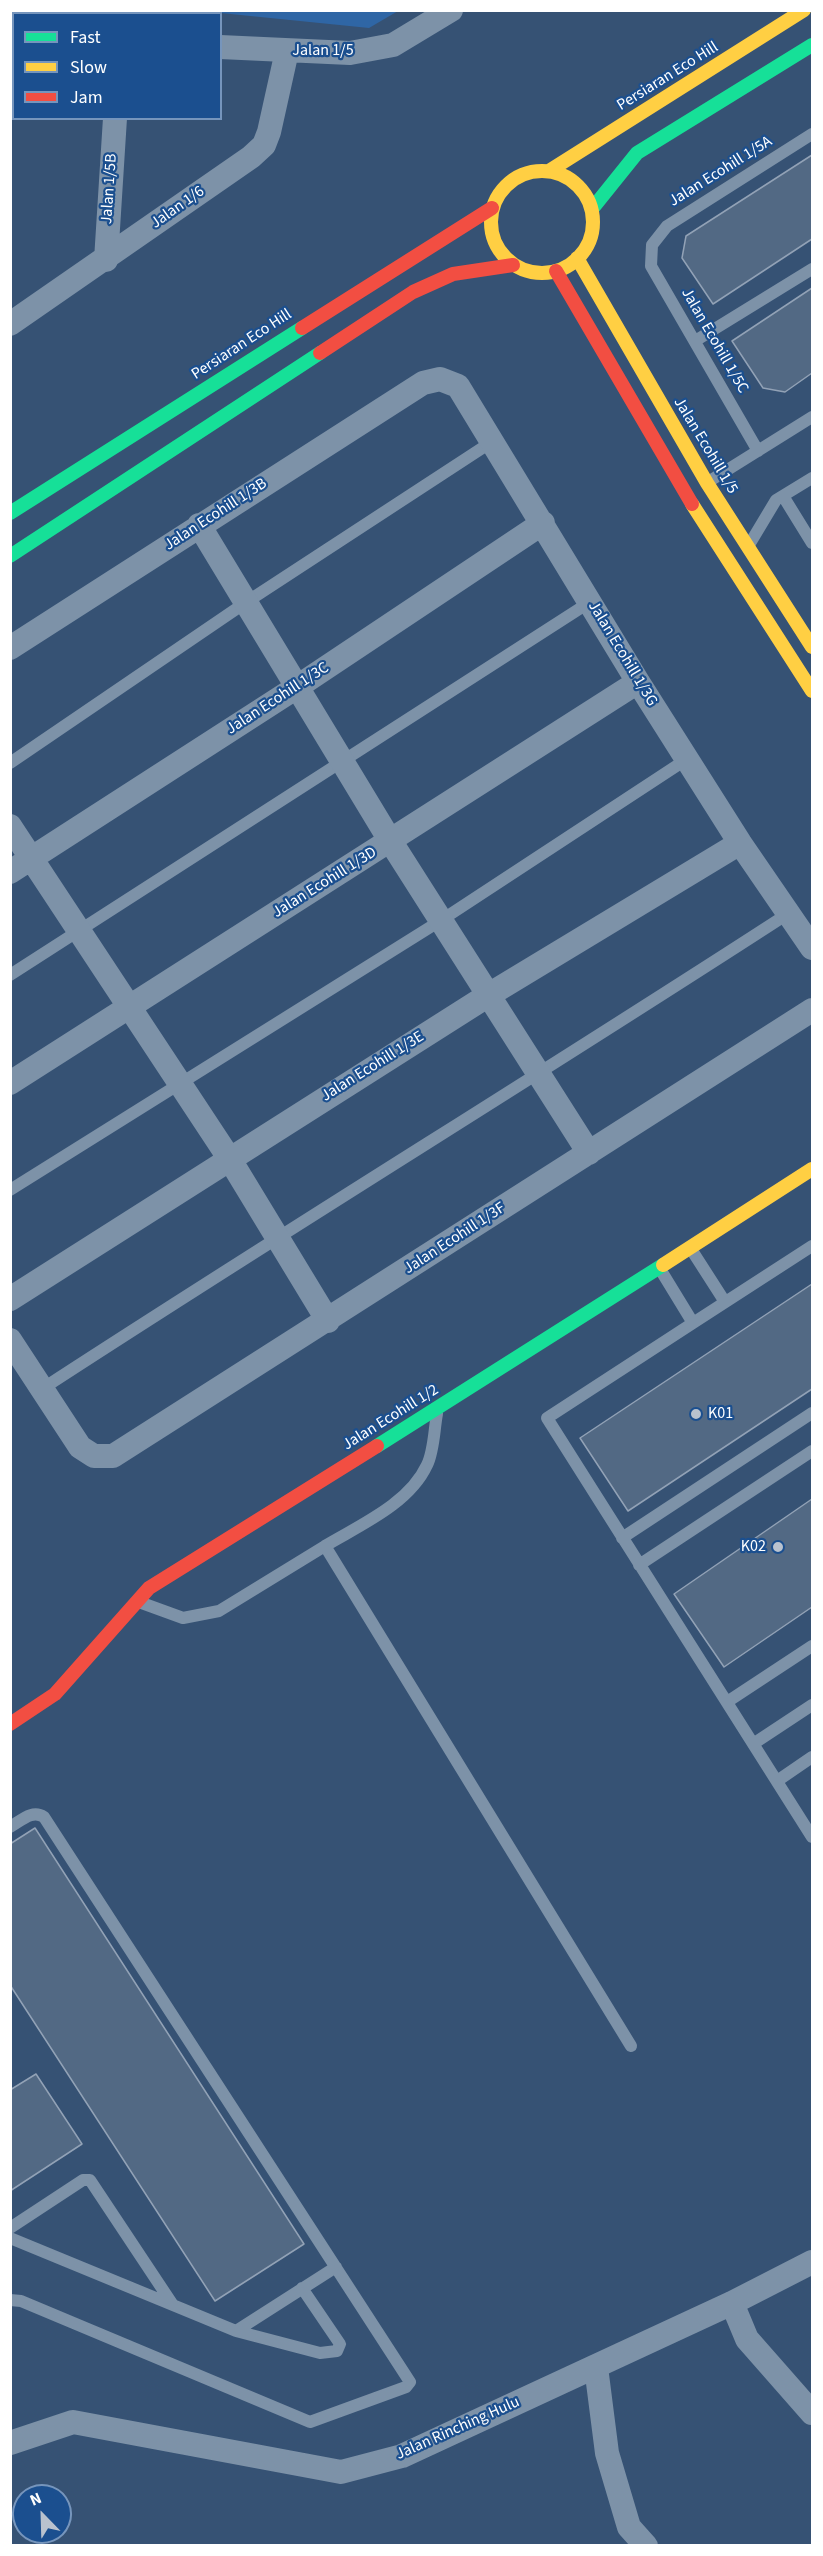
<!DOCTYPE html>
<html>
<head>
<meta charset="utf-8">
<style>
  body { margin:0 }
  #map { position:relative; width:823px; height:2556px; overflow:hidden; background:#365274; font-family:"Source Sans 3",sans-serif }
  canvas { display:block }
  .frame { position:absolute; inset:0; border:12px solid #fff; pointer-events:none }
  .legend { position:absolute; left:12px; top:12px; width:210px; height:108px; box-sizing:border-box; background:#1b4f8f; border:2px solid #7695bc; margin:0; padding:8px 10px; list-style:none; font-size:18px; color:#fff }
  .legend li { display:flex; align-items:center; gap:12px; height:30px }
  .legend b { width:30px; border:2px solid #7695bc }
  .north { position:absolute; left:12px; top:2484px; width:60px; height:60px; box-sizing:border-box; background:#1b4f8f; border:2px solid #7695bc; border-radius:50%; rotate:337deg; font-size:16px; font-weight:700; line-height:24px; text-align:center; color:#fff }
  .north::after { content:''; display:block; margin:auto; width:21px; height:27px; background:#b9c2ce; clip-path:polygon(50% 0,100% 100%,50% 72%,0 100%) }
</style>
</head>
<body>
<div id="map">
<canvas width="823" height="2556"></canvas>
<div class="frame"></div>
<ul class="legend">
<li><b style="height:8px;background:#16e098"></b>Fast</li>
<li><b style="height:8px;background:#ffcf43"></b>Slow</li>
<li><b style="height:8px;background:#f24e42"></b>Jam</li>
</ul>
<div class="north">N</div>
</div>
<script>
const c = document.querySelector('canvas').getContext('2d');
c.lineJoin = 'round';
function fill(path, color) {
  c.fillStyle = color;
  c.fill(path, 'evenodd');
}
function strokePath(path, color, width, dash) {
  c.strokeStyle = color;
  c.lineWidth = width;
  c.lineCap = dash ? 'butt' : 'round';
  c.setLineDash(dash || []);
  c.stroke(path);
}
function drawText(font, color, halo, rows, align = 'center') {
  c.font = font + ' "Source Sans 3",sans-serif';
  c.lineWidth = 4.5;
  c.setLineDash([]);
  c.textBaseline = 'middle';
  c.strokeStyle = halo;
  c.fillStyle = color;
  for (const [text, x, y, turn = 0] of rows) {
    c.save();
    c.translate(x, y);
    c.rotate((+turn || 0) * Math.PI / 180);
    c.textAlign = isNaN(turn) ? turn : align;
    if (halo) c.strokeText(text, 0, 0);
    c.fillText(text, 0, 0);
    c.restore();
  }
}
fill(new Path2D(`
  M201 11 398 10V11L369 28Z`), '#2f66a5');
const building = new Path2D(`
  M812 155V239L713 304 682 258 686 236Z
  M812 288V373L785 392 763 388 732 341Z
  M812 1284V1389L628 1511 580 1438Z
  M812 1499V1607L724 1667 674 1594Z
  M35 1828 304 2244 215 2301 10 1985V1844Z
  M36 2074 82 2144 10 2191V2090Z`);
fill(building, '#526984');
strokePath(building, '#92a2b6', 1.5);
strokePath(new Path2D(`
  M123 14V10
  M695 341 812 269
  M758 451 651 266 652 245 667 226 812 134
  M708 482 812 417
  M783 496 812 543
  M749 545 776 500 812 478
  M10 763 245 603 493 441
  M10 975 590 602
  M10 1190 440 921 687 759
  M691 1249 725 1302
  M660 1269 693 1323 547 1418 812 1837
  M693 1323 812 1246
  M42 1389C289 1228 541 1074 789 913
  M437 1414C434 1430 434 1451 427 1465 409 1504 360 1525 325 1546L631 2046
  M622 1538 812 1413
  M639 1565 812 1451
  M139 1602 183 1618 219 1611 325 1546
  M727 1702 812 1646
  M753 1744 812 1705
  M777 1781 812 1757
  M10 1827C21 1821 32 1809 44 1817L410 2382 406 2387 310 2422 21 2301 10 2300
  M10 2228 83 2180H90L173 2305
  M10 2238 236 2331 336 2267
  M236 2331 320 2353 337 2351 340 2344 302 2288`), '#7d92a8', 12);
strokePath(new Path2D(`
  M10 32H14
  M220 47 350 53 393 45 451 10
  M106 260 115 118
  M10 324 251 157 264 145 269 132 287 51
  M199 525 391 842 589 1153
  M10 648 423 383 440 379 458 386 638 682 740 843 812 948
  M10 826 229 1158 328 1321
  M10 872 297 687 543 523
  M10 1083 638 682
  M10 1299 487 996 740 843
  M10 1340 80 1447 94 1456H113L812 1010
  M732 2303 747 2339 812 2413
  M596 2367 607 2453 629 2527 646 2546
  M10 2443 73 2422 341 2472 402 2456 732 2303 812 2262`), '#7d92a8', 24);
strokePath(new Path2D(`
  M592 209 637 153 812 45
  M10 513 302 328
  M10 556 320 353
  M377 1446 663 1265`), '#16e098', 14);
strokePath(new Path2D(`
  M491 222a51 51 0 1 1 102 0a51 51 0 1 1-102 0Z
  M549 171 804 10
  M577 258 707 483 812 647
  M692 504 812 691
  M663 1265 812 1169`), '#ffcf43', 14);
strokePath(new Path2D(`
  M556 271 692 504
  M302 328 492 208
  M320 353 413 292 453 274 513 265
  M10 1724 55 1694 149 1588 377 1446`), '#f24e42', 14);
for (const [x, y, r, color] of [
  [696,1414,6,"#b9c2ce"],
  [778,1547,6,"#b9c2ce"]
]) {
  const dot = new Path2D();
  dot.arc(x, y, r, 0, 2 * Math.PI);
  c.fillStyle = color;
  c.fill(dot);
  strokePath(dot, '#1b4f8f', 2);
}
drawText('16px', '#fff', '#1b4f8f', [
  ["Jalan 1/5",323,51],
  ["Persiaran Eco Hill",668,77,-32],
  ["Jalan Ecohill 1/5A",721,172,-32],
  ["Jalan 1/5B",110,189,-86],
  ["Jalan 1/6",178,208,-35],
  ["Jalan Ecohill 1/5C",714,341,60],
  ["Persiaran Eco Hill",242,345,-33],
  ["Jalan Ecohill 1/5",705,446,59],
  ["Jalan Ecohill 1/3B",216,515,-33],
  ["Jalan Ecohill 1/3G",622,654,59],
  ["Jalan Ecohill 1/3C",278,699,-33],
  ["Jalan Ecohill 1/3D",325,883,-32],
  ["Jalan Ecohill 1/3E",373,1067,-32],
  ["Jalan Ecohill 1/3F",455,1239,-33],
  ["Jalan Ecohill 1/2",391,1418,-32],
  ["Jalan Rinching Hulu",458,2429,-24]
]);
drawText('16px', '#fff', '#1b4f8f', [
  ["K01",708,1414],
  ["K02",766,1547,"right"]
], 'left');
</script>
</body>
</html>
